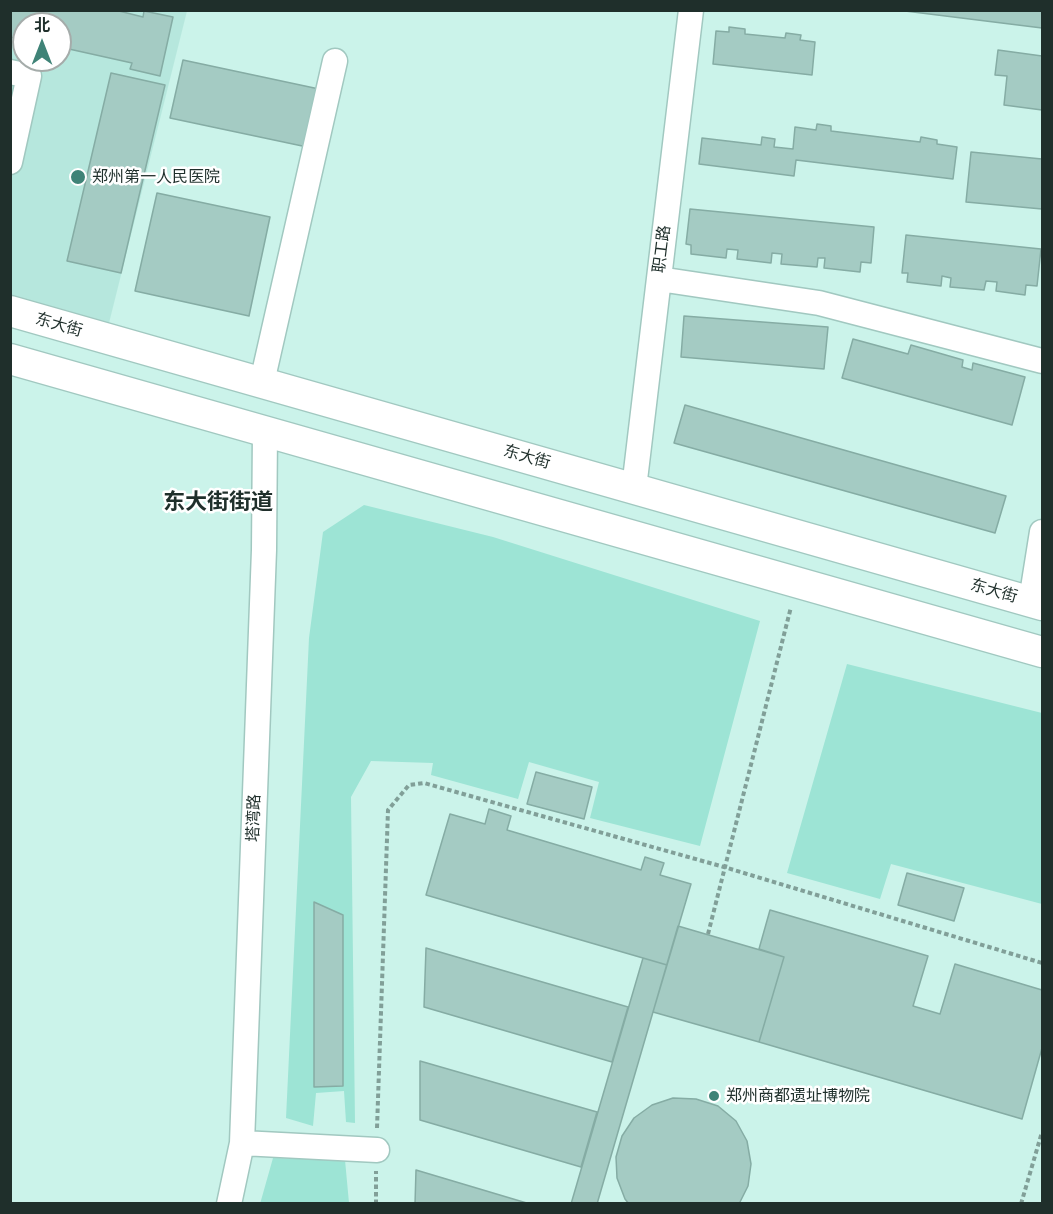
<!DOCTYPE html>
<html>
<head>
<meta charset="utf-8">
<style>
  body { margin:0 }
  #map { position:relative; width:1053px; height:1214px; overflow:hidden; background:#cbf3ea; font-family:Raleway,"Noto Sans SC",sans-serif }
  canvas { display:block }
  .frame { position:absolute; inset:0; border:12px solid #1f2f2b; pointer-events:none }
  .north { position:absolute; left:12px; top:12px; width:60px; height:60px; box-sizing:border-box; background:#fff; border:2px solid #a5acaa; border-radius:50%; rotate:0deg; font-size:16px; font-weight:700; line-height:24px; text-align:center; color:#1f2f2b }
  .north::after { content:''; display:block; margin:auto; width:21px; height:27px; background:#3f8377; clip-path:polygon(50% 0,100% 100%,50% 72%,0 100%) }
</style>
</head>
<body>
<div id="map">
<canvas width="1053" height="1214"></canvas>
<div class="frame"></div>
<div class="north">北</div>
</div>
<script>
const c = document.querySelector('canvas').getContext('2d');
c.lineJoin = 'round';
function fill(path, color) {
  c.fillStyle = color;
  c.fill(path, 'evenodd');
}
function strokePath(path, color, width, dash) {
  c.strokeStyle = color;
  c.lineWidth = width;
  c.lineCap = dash ? 'butt' : 'round';
  c.setLineDash(dash || []);
  c.stroke(path);
}
function drawText(font, color, halo, rows, align = 'center') {
  c.font = font + ' Raleway,"Noto Sans SC",sans-serif';
  c.lineWidth = 5;
  c.setLineDash([]);
  c.textBaseline = 'middle';
  c.strokeStyle = halo;
  c.fillStyle = color;
  for (const [text, x, y, turn = 0] of rows) {
    c.save();
    c.translate(x, y);
    c.rotate((+turn || 0) * Math.PI / 180);
    c.textAlign = isNaN(turn) ? turn : align;
    if (halo) c.strokeText(text, 0, 0);
    c.fillText(text, 0, 0);
    c.restore();
  }
}
fill(new Path2D(`
  M10 11H187L109 323 11 295ZM24 24H60V60H24Z`), '#b6e7dd');
fill(new Path2D(`
  M364 505 493 537 760 621 700 846 590 818 599 782 529 762 518 799 431 775 433 763 371 761 351 797 355 1123 346 1122 344 1091 316 1093 313 1126 286 1118 309 638 323 532Z
  M847 664 1042 713V904L891 864 880 899 787 873Z
  M273 1158 345 1160 349 1203 260 1204Z`), '#9de4d5');
const building = new Path2D(`
  M10 10H115L143 17 144 11 173 17 160 76 130 69 132 63 60 47V24H24V40L10 37Z
  M897 10H1042V28Z
  M729 27 745 29V34L785 38 786 33 801 35 800 40 815 42 812 75 713 64 716 31 729 32Z
  M998 50 1042 56V110L1004 105 1007 76 995 75Z
  M183 60 319 89 307 147 170 118Z
  M111 73 165 85 121 273 67 261Z
  M817 124 831 126V131L920 142 921 137 937 140V144L957 147 953 179 796 160 794 176 699 164 702 138 761 145 762 137 775 139 774 147 793 149 795 127 816 130Z
  M971 152 1042 159V209L966 202Z
  M157 193 270 217 249 316 135 291Z
  M690 209 874 227 871 263 861 262 860 272 824 268 825 258H818L817 267 781 264 782 254 772 253 771 263 737 259 738 250 727 249 726 258 691 254V245L686 244Z
  M906 235 1041 249 1037 286 1026 285 1025 295 996 291 997 282 986 281 984 290 950 287 951 278 942 276 941 286 907 282 908 273H902Z
  M684 316 828 327 824 369 681 357Z
  M853 339 908 354 911 345 963 360 962 367 972 370 973 363 1025 377 1012 425 842 378Z
  M685 405 1006 496 995 533 674 443Z
  M536 772 592 787 584 819 527 804Z
  M489 809 511 816 507 830 641 870 645 857 664 863 660 875 691 884 667 965 426 895 450 814 485 824Z
  M907 873 964 888 954 921 898 905Z
  M314 902 343 915V1086L314 1087Z
  M770 910 928 956 913 1006 940 1014 955 964 1042 990V1048L1022 1119 759 1042 784 957 759 949Z
  M678 926 784 957 759 1042 653 1012Z
  M426 948 628 1007 612 1062 424 1007Z
  M643 958 667 965 653 1012 597 1204H571Z
  M420 1061 597 1112 581 1167 420 1120Z
  M673 1098 696 1099 718 1106 736 1121 747 1141 751 1164 748 1186 739 1204H629L625 1199 617 1178 616 1157 622 1136 634 1118 652 1105Z
  M416 1170 530 1204H415Z`);
fill(building, '#a4cbc3');
strokePath(building, '#85aca4', 1.5);
const minor = new Path2D(`
  M10 72 29 76 10 162
  M659 279 819 303 1042 361
  M262 382 335 61
  M634 488 691 10
  M1031 601 1042 532
  M242 1143 377 1150
  M229 1204 242 1143 264 550 265 431`);
const major = new Path2D(`
  M10 311 1042 605
  M10 359 1042 652`);
strokePath(minor, '#a1c8c0', 27);
strokePath(major, '#a1c8c0', 33);
strokePath(new Path2D(`
  M708 934 791 607
  M377 1128 388 810 409 785 424 783 724 867 1042 963
  M376 1204V1171
  M1021 1204 1042 1132`), '#819f98', 4, [4.5, 3]);
strokePath(minor, '#fff', 24);
strokePath(major, '#fff', 30);
for (const [x, y, r, color] of [
  [78,177,8,"#3f8377"],
  [714,1096,6,"#3f8377"]
]) {
  const dot = new Path2D();
  dot.arc(x, y, r, 0, 2 * Math.PI);
  c.fillStyle = color;
  c.fill(dot);
  strokePath(dot, '#fff', 2);
}
drawText('16px', '#1f2f2b', '#fff', [
  ["郑州第一人民医院",92,177],
  ["郑州商都遗址博物院",726,1096]
], 'left');
drawText('16px', '#1f2f2b', '#fff', [
  ["职工路",662,249,-83],
  ["东大街",59,325,16],
  ["东大街",527,457,16],
  ["东大街",994,591,16],
  ["塔湾路",254,818,-88]
]);
drawText('bold 22px', '#1f2f2b', '#fff', [
  ["东大街街道",218,502]
]);
</script>
</body>
</html>
